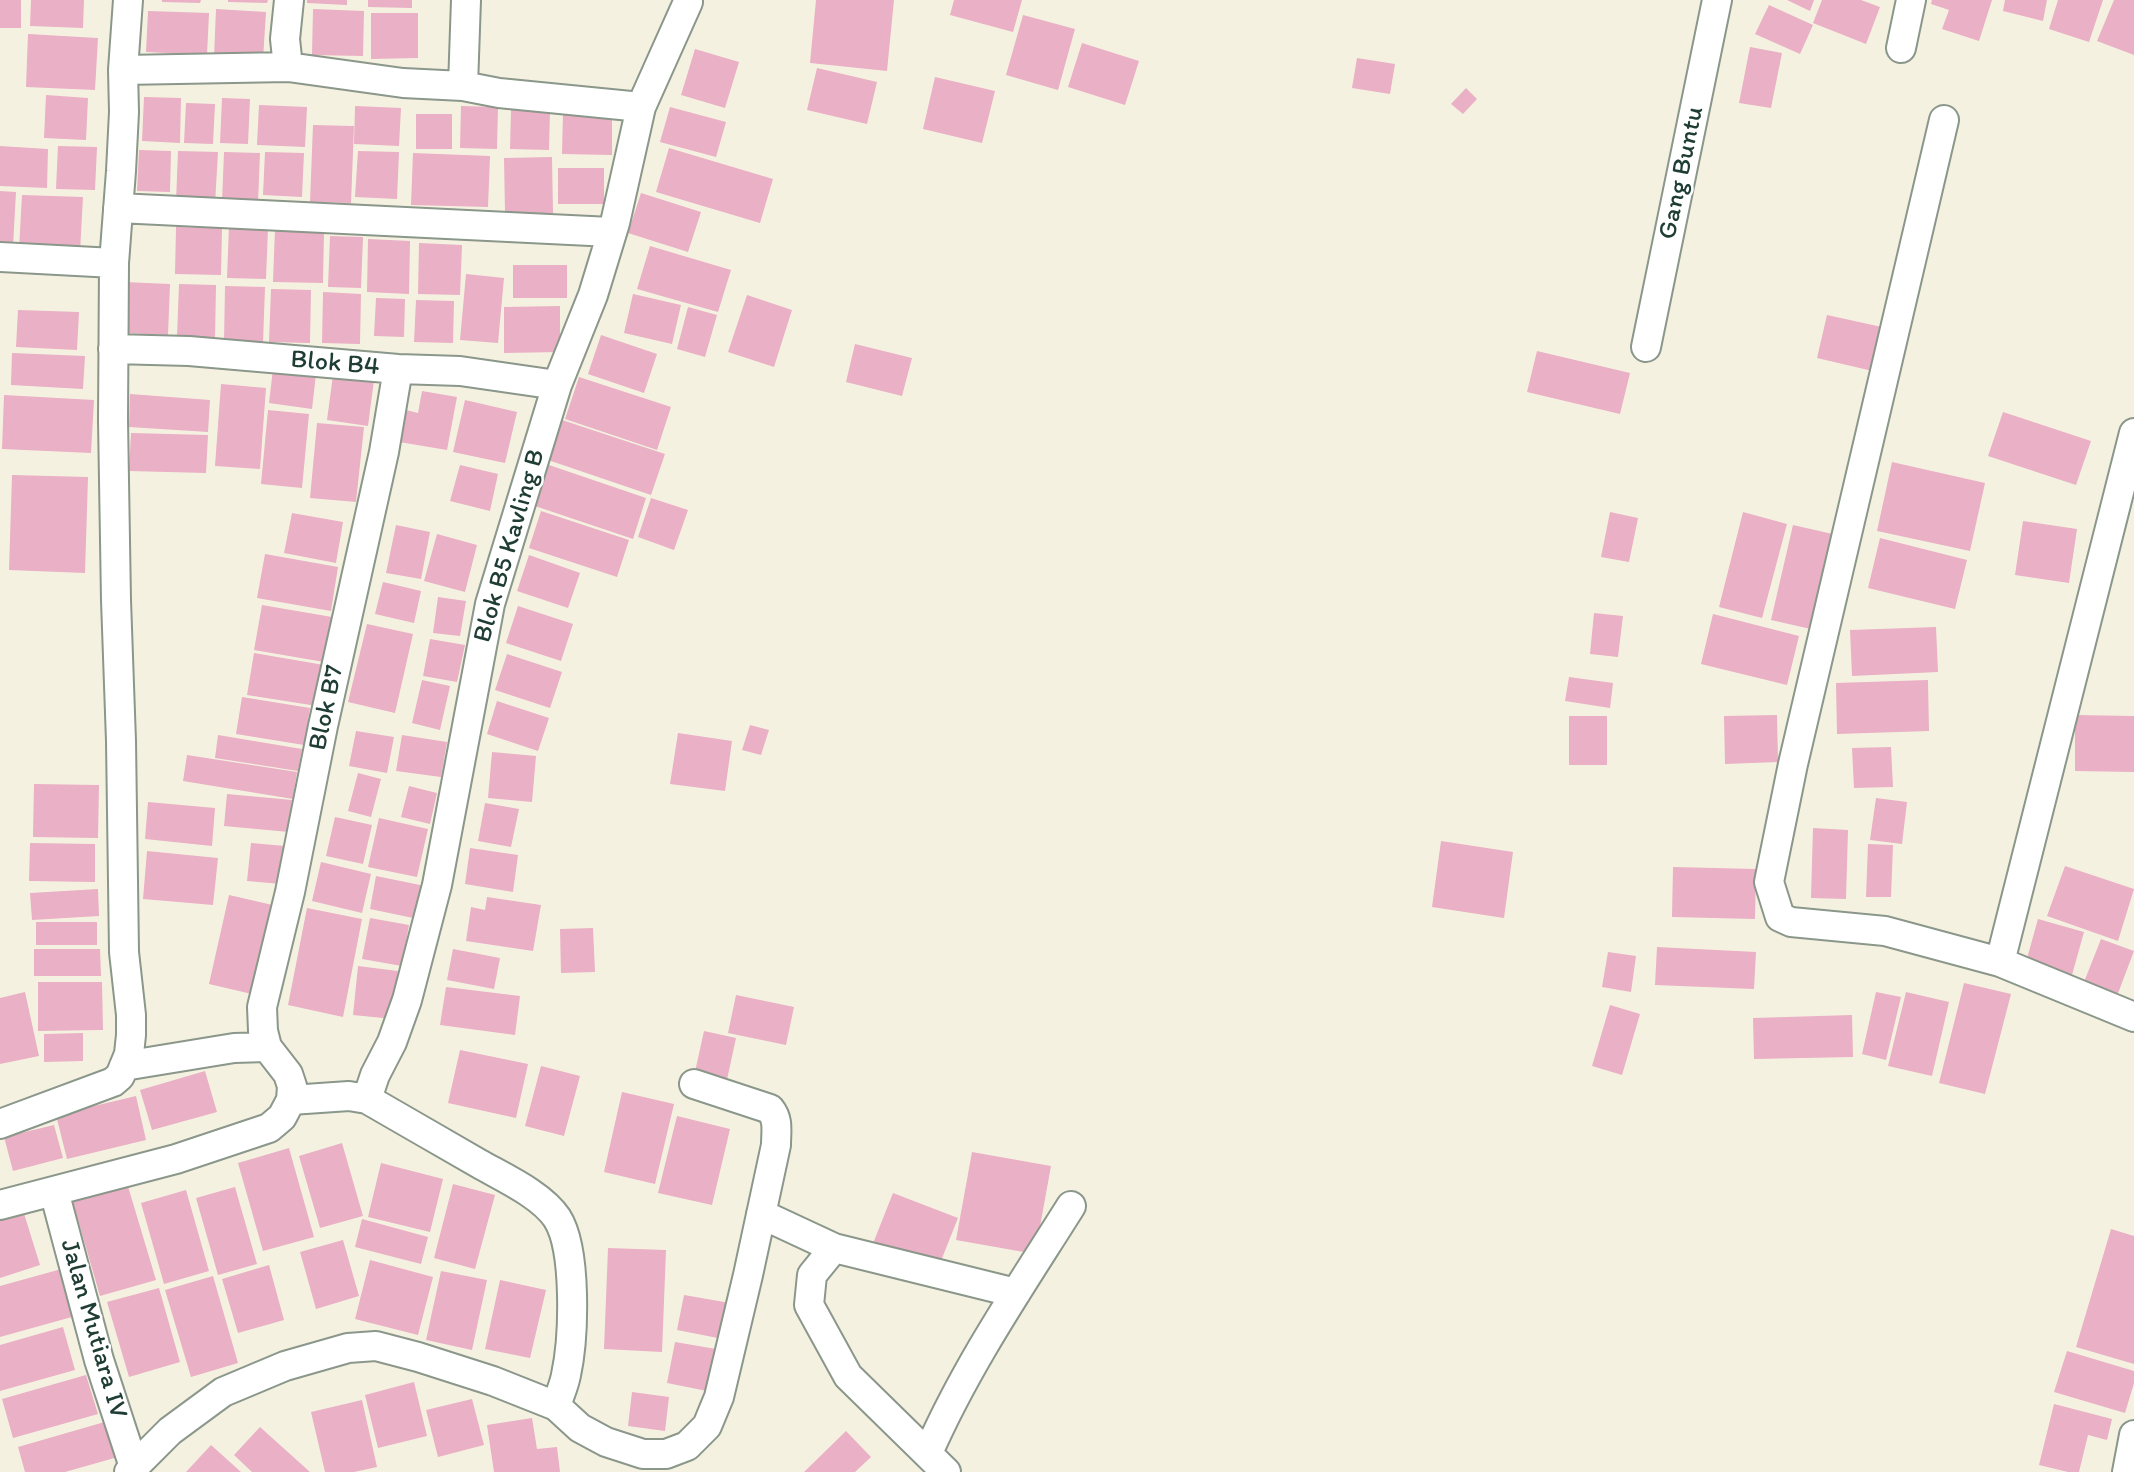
<!DOCTYPE html>
<html>
<head>
<meta charset="utf-8">
<style>
  body { margin:0 }
  canvas { display:block; background:#f5f1e1 }
</style>
</head>
<body>
<canvas width="2134" height="1472"></canvas>
<script>
const c = document.querySelector('canvas').getContext('2d');
c.lineJoin = 'round';
function fill(path, color) {
  c.fillStyle = color;
  c.fill(path, 'evenodd');
}
function strokePath(path, color, width, dash) {
  c.strokeStyle = color;
  c.lineWidth = width;
  c.lineCap = dash ? 'butt' : 'round';
  c.setLineDash(dash || []);
  c.stroke(path);
}
function drawText(font, color, halo, rows, align = 'center') {
  c.font = font + ' Itim,sans-serif';
  c.lineWidth = 5;
  c.setLineDash([]);
  c.textBaseline = 'middle';
  c.strokeStyle = halo;
  c.fillStyle = color;
  for (const [text, x, y, turn = 0] of rows) {
    c.save();
    c.translate(x, y);
    c.rotate((+turn || 0) * Math.PI / 180);
    c.textAlign = isNaN(turn) ? turn : align;
    if (halo) c.strokeText(text, 0, 0);
    c.fillText(text, 0, 0);
    c.restore();
  }
}
fill(new Path2D(`
  M0 0H21V28H0Z
  M31 0H84L83 28 30 26Z
  M162 0H201L200 3 162 2Z
  M228 0H268L267 3 228 2Z
  M307 0H347V5L307 3Z
  M368 0H412V8L368 7Z
  M816 0H894L887 71 810 63Z
  M954 0H1022L1013 32 950 15Z
  M1787 0H1814L1810 11Z
  M1822 0H1861L1880 7 1866 44 1813 23Z
  M1932 0H1992L1979 41 1942 29 1949 10 1931 4Z
  M2005 0H2047L2043 21 2003 11Z
  M2058 0H2103L2089 42 2049 29Z
  M2114 0H2134V55L2097 41Z
  M1769 5 1813 25 1800 54 1755 34Z
  M216 9 266 12 263 59 214 57Z
  M313 9 364 11 363 56 312 55Z
  M148 11 209 13 207 55 146 52Z
  M371 13H418V58L371 59Z
  M1023 15 1075 29 1058 90 1006 75Z
  M28 34 98 38 95 90 26 87Z
  M1082 43 1139 61 1125 105 1068 87Z
  M1750 47 1782 53 1771 108 1739 103Z
  M695 49 739 62 725 108 681 95Z
  M1357 58 1395 64 1390 94 1352 88Z
  M817 68 877 82 867 124 807 110Z
  M935 77 995 91 982 143 923 129Z
  M1466 88 1477 99 1463 114 1451 104Z
  M46 95 88 98 86 140 44 138Z
  M144 97 181 98 180 143 142 141Z
  M222 98 250 99 248 144 220 143Z
  M186 103 215 104 213 144 184 143Z
  M259 105 307 107 305 147 257 145Z
  M355 106 401 108 399 146 354 144Z
  M461 106 498 107 497 149 460 148Z
  M670 107 726 122 716 157 660 142Z
  M511 110 550 111 549 150 510 149Z
  M563 111H612V155L562 154Z
  M416 114H452V149H416Z
  M313 125 354 126 351 203 310 202Z
  M0 146 48 149 47 188 0 186Z
  M58 146 97 147 95 190 56 189Z
  M669 148 773 179 760 223 656 192Z
  M139 150 171 151 170 192 137 191Z
  M178 151 218 152 215 204 176 202Z
  M358 151 399 152 397 199 355 197Z
  M224 152 260 153 258 203 222 202Z
  M265 152 304 153 302 197 263 195Z
  M413 153 490 156 488 207 411 205Z
  M552 157 553 213H505L504 158Z
  M558 168H604V204H558Z
  M0 191 16 192 13 246H0Z
  M641 193 701 212 688 252 628 233Z
  M22 195 83 197 80 252 19 249Z
  M229 226 268 228 266 279 227 278Z
  M176 227 222 228 221 275 175 274Z
  M275 229 324 231 323 283 273 282Z
  M330 236 363 237 361 288 328 287Z
  M368 239 410 241 409 294 367 292Z
  M419 243 462 245 460 295 418 294Z
  M650 246 731 270 718 312 637 289Z
  M513 265H567V298H513Z
  M466 274 504 278 498 343 460 340Z
  M124 282 170 284 168 335 123 333Z
  M179 284 216 285 215 338 177 337Z
  M225 286 265 287 263 343 224 342Z
  M271 289 311 290 310 343 269 342Z
  M323 292 361 294 360 344 322 343Z
  M633 294 681 305 672 344 624 333Z
  M747 295 792 310 774 367 728 352Z
  M376 298 405 299 404 337 374 336Z
  M416 300 454 301 453 343 414 342Z
  M560 306V352L504 353V307Z
  M688 307 717 315 705 357 677 349Z
  M18 310 79 312 77 350 16 347Z
  M1827 315 1891 329 1881 373 1817 358Z
  M601 335 657 354 644 393 588 374Z
  M855 344 912 358 902 396 846 382Z
  M1537 351 1630 373 1620 414 1527 392Z
  M12 353 85 356 83 389 11 385Z
  M273 369 316 374 312 409 269 403Z
  M333 375 374 380 368 426 327 420Z
  M579 377 671 407 657 450 565 419Z
  M221 384 266 388 260 469 215 466Z
  M422 391 457 397 447 450 399 442 406 410 418 413Z
  M130 394 210 400 208 432 129 427Z
  M4 395 94 400 91 453 2 449Z
  M465 400 517 412 505 463 453 452Z
  M268 410 309 414 302 488 261 484Z
  M2003 412 2091 441 2076 485 1988 456Z
  M562 420 665 454 651 495 548 460Z
  M317 423 364 427 356 502 310 498Z
  M131 433 208 435 206 473 129 471Z
  M1892 462 1985 483 1970 551 1877 531Z
  M460 465 498 474 490 511 450 501Z
  M549 465 646 498 633 539 535 506Z
  M12 475 88 477 85 573 9 570Z
  M651 498 688 510 674 550 638 537Z
  M541 511 629 540 617 577 529 548Z
  M1610 512 1638 518 1629 562 1601 557Z
  M1743 512 1787 524 1762 618 1719 607Z
  M292 513 343 522 336 563 284 553Z
  M2023 521 2077 529 2069 583 2015 575Z
  M396 525 430 532 421 579 386 573Z
  M1793 525 1837 535 1815 630 1771 620Z
  M437 534 477 545 465 592 424 581Z
  M1880 538 1967 560 1955 609 1868 588Z
  M265 554 338 567 331 611 257 598Z
  M529 555 580 573 568 608 517 591Z
  M383 582 421 591 414 623 375 614Z
  M438 597 466 601 460 636 433 633Z
  M262 605 332 617 324 662 254 650Z
  M518 606 573 624 561 661 506 643Z
  M1594 613 1623 616 1618 657 1590 654Z
  M1713 614 1799 636 1787 685 1701 664Z
  M367 624 413 634 395 713 348 702Z
  M1936 627 1938 672 1852 676 1850 630Z
  M430 639 465 645 457 682 423 676Z
  M254 653 324 665 317 706 247 695Z
  M507 654 562 672 550 708 495 690Z
  M1569 677 1613 683 1610 708 1565 701Z
  M422 680 450 686 440 730 412 723Z
  M1928 680 1929 731 1837 734 1836 683Z
  M242 697 310 708 304 745 236 734Z
  M497 701 549 718 538 751 487 734Z
  M1777 715 1778 762 1725 764 1724 716Z
  M2075 715 2134 716V772L2075 771Z
  M1569 716H1607V765H1569Z
  M750 725 769 730 761 755 742 750Z
  M356 731 394 737 387 773 349 766Z
  M678 733 732 741 725 791 670 784Z
  M218 735 302 749 298 771 215 758Z
  M402 735 447 742 441 777 396 771Z
  M1891 747 1893 787 1854 788 1852 748Z
  M492 752 536 756 532 802 488 798Z
  M187 755 297 772 293 799 183 781Z
  M358 773 381 779 371 817 348 811Z
  M34 784 99 785 98 838 33 837Z
  M409 786 437 793 430 824 401 817Z
  M227 794 292 800 289 832 224 826Z
  M1876 798 1907 802 1902 844 1870 840Z
  M148 802 215 808 212 846 145 839Z
  M485 803 519 809 511 847 478 841Z
  M335 817 372 825 363 864 326 856Z
  M379 818 428 829 417 877 368 867Z
  M1813 828 1848 830 1846 899 1811 898Z
  M1441 841 1513 852 1504 918 1432 907Z
  M30 843 95 844V882L29 881Z
  M251 843 285 846 281 884 247 881Z
  M1868 844 1893 845 1891 897H1866Z
  M470 848 518 855 513 892 465 884Z
  M147 851 218 858 213 905 143 899Z
  M321 862 371 874 362 913 312 901Z
  M2065 866 2134 889 2118 941 2047 916Z
  M1673 867 1756 869 1755 919 1672 917Z
  M376 876 425 886 418 919 370 909Z
  M98 889 99 916 32 920 30 893Z
  M229 895 277 906 256 995 209 984Z
  M487 897 541 905 533 951 466 941 471 907 485 910Z
  M307 908 362 919 343 1017 288 1005Z
  M370 918 409 925 402 966 362 959Z
  M2038 919 2084 932 2072 975 2026 962Z
  M36 922H97V945H36Z
  M593 928 595 972 561 973 560 929Z
  M2101 939 2134 951 2117 996 2084 982Z
  M1657 947 1756 952 1754 989 1655 985Z
  M34 949H100L101 976H34Z
  M453 949 500 958 494 989 447 980Z
  M1608 952 1636 956 1631 992 1602 987Z
  M358 966 398 971 393 1019 353 1015Z
  M38 982H102L103 1030 38 1031Z
  M1964 983 2011 994 1985 1094 1939 1083Z
  M446 987 520 996 515 1035 440 1025Z
  M25 992 39 1056 0 1064V998Z
  M1876 992 1901 997 1886 1060 1862 1054Z
  M1906 992 1949 1002 1932 1076 1888 1066Z
  M736 995 794 1007 786 1045 728 1033Z
  M1610 1005 1640 1014 1622 1075 1592 1066Z
  M1852 1015 1853 1057 1754 1059 1753 1018Z
  M704 1031 736 1038 725 1089 693 1081Z
  M83 1033V1061L44 1062V1034Z
  M460 1050 528 1064 516 1118 448 1103Z
  M541 1066 580 1076 564 1136 525 1126Z
  M205 1071 217 1112 152 1130 140 1090Z
  M622 1092 674 1104 655 1184 604 1172Z
  M136 1096 146 1140 67 1159 56 1115Z
  M677 1116 730 1129 712 1205 658 1193Z
  M54 1125 63 1158 13 1171 4 1137Z
  M342 1143 363 1216 320 1228 299 1156Z
  M289 1148 314 1237 263 1251 238 1163Z
  M972 1152 1051 1166 1035 1254 956 1240Z
  M381 1163 443 1179 430 1232 368 1217Z
  M127 1183 156 1280 100 1296 72 1199Z
  M453 1184 495 1195 475 1269 434 1258Z
  M235 1187 257 1264 218 1275 196 1198Z
  M186 1190 209 1271 164 1284 141 1203Z
  M893 1193 958 1218 937 1271 872 1246Z
  M22 1207 40 1265 0 1278V1214Z
  M362 1219 428 1237 421 1264 355 1247Z
  M2111 1229 2134 1236V1364L2076 1347Z
  M343 1240 359 1296 316 1309 300 1252Z
  M608 1248 666 1250 662 1352 604 1349Z
  M370 1260 433 1277 418 1335 355 1319Z
  M269 1265 284 1320 238 1333 222 1279Z
  M65 1268 79 1315 0 1337V1286Z
  M441 1271 487 1280 472 1350 426 1340Z
  M213 1276 238 1363 191 1377 165 1290Z
  M500 1280 546 1290 530 1358 485 1349Z
  M159 1288 180 1362 129 1377 107 1302Z
  M684 1295 730 1303 723 1339 677 1330Z
  M63 1327 75 1370 0 1391V1345Z
  M675 1342 716 1349 707 1391 667 1383Z
  M2067 1351 2134 1371V1383L2125 1413 2054 1392Z
  M86 1375 98 1414 13 1438 2 1399Z
  M414 1382 427 1436 378 1448 365 1395Z
  M632 1392 669 1397 665 1431 628 1426Z
  M472 1399 484 1445 438 1457 426 1410Z
  M362 1400 377 1467 354 1472H325L311 1412Z
  M2054 1404 2112 1419 2107 1440 2088 1435 2079 1472H2068L2039 1465Z
  M532 1418 537 1449 557 1447 560 1472H494L487 1425Z
  M108 1421 118 1457 65 1472H25L18 1447Z
  M260 1427 310 1472H252L234 1455Z
  M846 1431 871 1457 855 1472H804Z
  M211 1445 241 1472H186Z`), '#eab0c5');
const street = new Path2D(`
  M1901 48 1911 0
  M288 67 285 39 289 0
  M123 70 288 67 403 83 463 86 499 93 641 107
  M463 86 466 0
  M1944 120 1793 764 1769 882 1780 917 1791 922 1885 931 2000 962 2134 1017
  M118 208 611 232
  M0 257 114 263
  M1646 347 1717 0
  M113 349 189 351 398 369 460 371 557 385
  M2000 962 2134 433
  M124 1066 234 1048 267 1047
  M367 1099 375 1075 392 1042 407 1000 437 885 490 604 557 385 593 295 615 223 641 107 688 2
  M0 1124 113 1082 120 1076 129 1054 131 1035V1015L124 952 121 741 116 600 113 420 114 263 121 171 124 112 123 70 128 0
  M54 1191 99 1360 134 1467
  M0 1205 176 1159 269 1128 282 1117 291 1100 292 1086 288 1074 267 1047 263 1031 262 1007 290 892 323 726 384 452 398 369
  M761 1214 834 1248 1016 1293
  M834 1248 812 1275 809 1305 848 1376 946 1472
  M556 1406 580 1428 606 1442 643 1454H666L687 1446 707 1426 719 1397 748 1275 776 1145C776 1131 779 1120 770 1109L694 1084
  M928 1453C966 1366 1020 1287 1071 1206
  M129 1472 170 1431 223 1392 285 1366 348 1348 376 1346 418 1357 493 1381 556 1406C559 1396 564 1386 566 1375 574 1338 577 1249 557 1218 541 1194 502 1177 478 1163 441 1142 404 1120 367 1099L349 1096 291 1100
  M2127 1472 2134 1435`);
strokePath(street, '#8a978a', 32);
strokePath(street, '#fff', 28);
drawText('26px', '#1f3d34', '#fff', [
  ["Gang Buntu",1682,173,-78],
  ["Blok B4",335,364,5],
  ["Blok B5 Kavling B",510,546,-74],
  ["Blok B7",327,708,-78],
  ["Jalan Mutiara IV",93,1329,74]
]);
</script>
</body>
</html>
